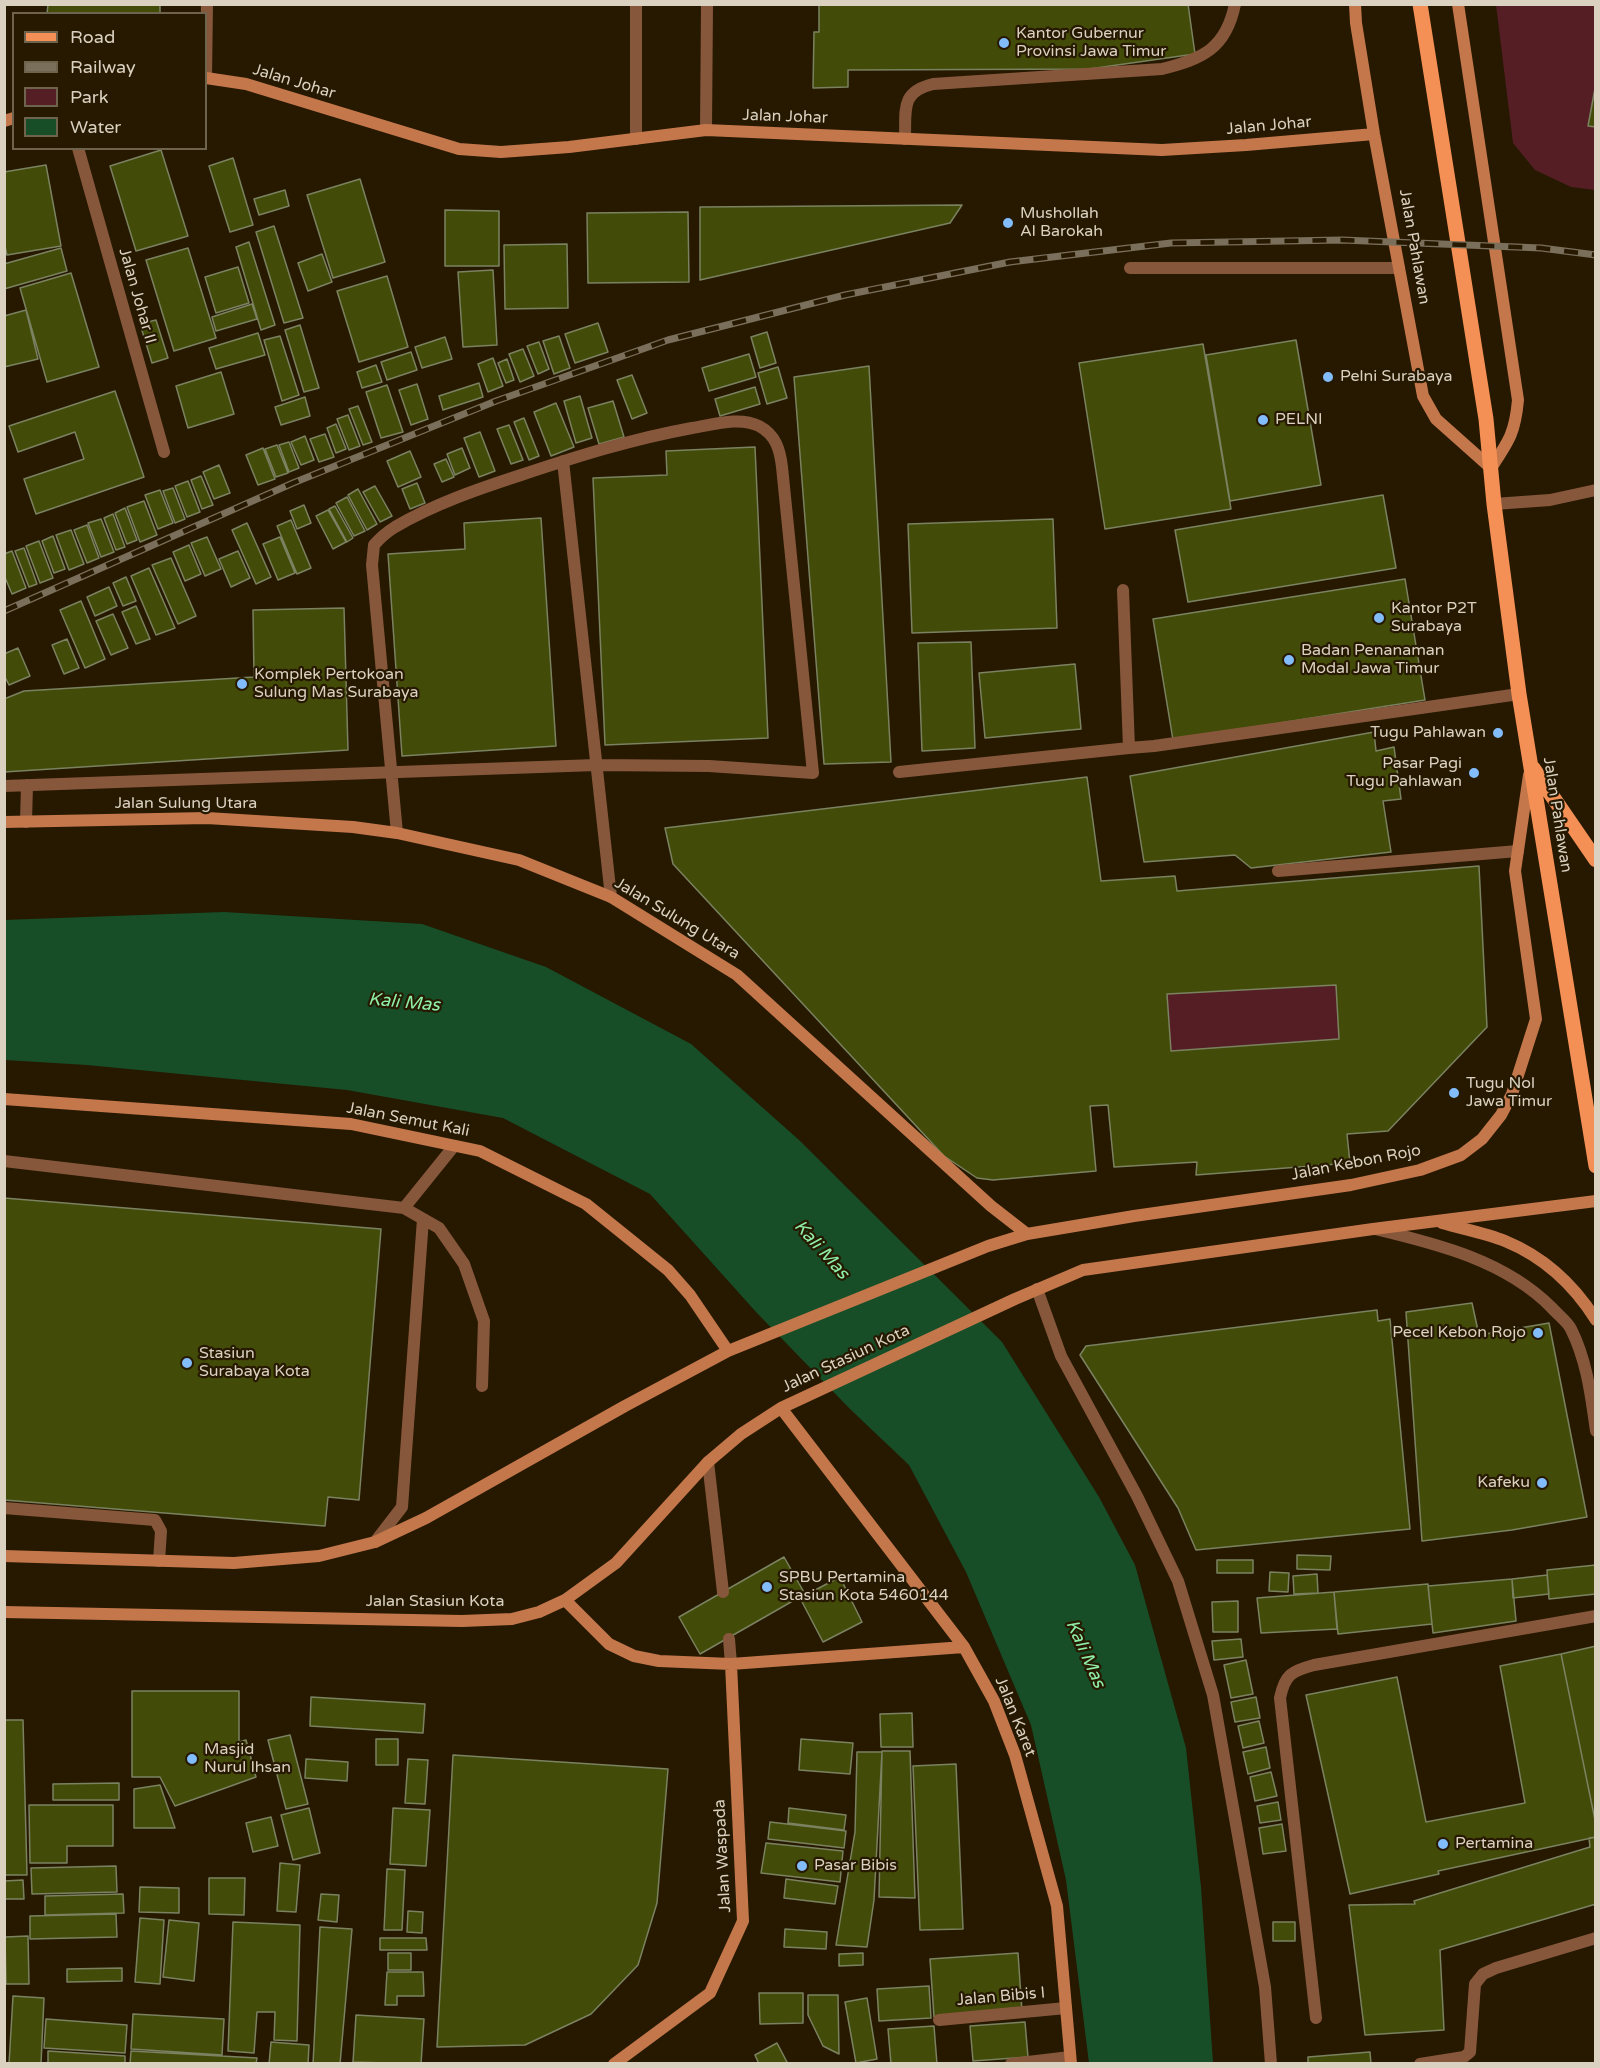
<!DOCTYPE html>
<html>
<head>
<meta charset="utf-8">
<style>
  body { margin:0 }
  #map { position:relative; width:1600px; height:2068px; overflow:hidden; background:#261900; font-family:"Varela Round",sans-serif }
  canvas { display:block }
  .frame { position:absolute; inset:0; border:6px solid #dad1c1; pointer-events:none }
  .legend { position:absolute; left:12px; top:12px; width:195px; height:138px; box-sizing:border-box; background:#261900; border:2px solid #6e634d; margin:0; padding:8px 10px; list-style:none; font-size:18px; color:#dad1c1 }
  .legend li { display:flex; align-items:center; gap:12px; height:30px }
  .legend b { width:30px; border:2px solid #6e634d }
</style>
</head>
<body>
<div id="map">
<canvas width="1600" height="2068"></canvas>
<div class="frame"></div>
<ul class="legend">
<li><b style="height:8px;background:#f49055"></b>Road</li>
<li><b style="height:8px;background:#7a6f5a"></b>Railway</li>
<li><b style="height:16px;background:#541e24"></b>Park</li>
<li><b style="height:16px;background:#174e28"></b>Water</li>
</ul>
</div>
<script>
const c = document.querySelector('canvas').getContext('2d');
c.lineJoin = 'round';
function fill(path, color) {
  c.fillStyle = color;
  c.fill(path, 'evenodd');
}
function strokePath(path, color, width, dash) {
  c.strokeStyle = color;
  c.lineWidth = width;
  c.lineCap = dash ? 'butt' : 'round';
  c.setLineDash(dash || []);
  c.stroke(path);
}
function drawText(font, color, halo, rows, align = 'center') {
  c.font = font + ' "Varela Round",sans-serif';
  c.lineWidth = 4.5;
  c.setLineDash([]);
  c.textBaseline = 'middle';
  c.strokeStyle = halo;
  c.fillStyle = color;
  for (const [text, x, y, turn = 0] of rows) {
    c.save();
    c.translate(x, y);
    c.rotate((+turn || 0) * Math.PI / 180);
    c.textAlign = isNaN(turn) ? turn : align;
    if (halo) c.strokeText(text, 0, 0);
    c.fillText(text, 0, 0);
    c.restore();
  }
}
fill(new Path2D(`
  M1496 5H1595V190L1571 187 1535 170 1513 143Z
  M1336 985 1339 1039 1171 1051 1167 994Z`), '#541e24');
fill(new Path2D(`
  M224 912 422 924 546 967 691 1044 799 1140 1002 1342 1099 1497 1135 1565 1186 1748 1201 1887 1213 2063H1089L1066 1880 1031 1725 966 1572 909 1465 849 1408 757 1313 650 1194 503 1118 347 1090 87 1065 5 1060 4 920Z`), '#174e28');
const building = new Path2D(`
  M48 4H160V14H47Z
  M819 4H1188L1195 54 1089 69 848 70V87L813 88 814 32H819Z
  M1596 83V127L1588 126Z
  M161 150 188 236 136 251 110 166Z
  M233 158 253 225 230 232 209 166Z
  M46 165 61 246 7 255 4 242V172Z
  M360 179 385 262 333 278 307 195Z
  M285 190 289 206 259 215 254 199Z
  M962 205 950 223 700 280V207Z
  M445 210 499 211V266H445Z
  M688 212 689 282 588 283 587 213Z
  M274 226 303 318 284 323 256 232Z
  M249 242 275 325 261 330 236 247Z
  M567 244 568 308 505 309 504 245Z
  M61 248 67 271 4 289V264Z
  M188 248 216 338 174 351 146 260Z
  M322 254 332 282 308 291 298 263Z
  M238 267 249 303 216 313 205 277Z
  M493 270 497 345 463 347 458 272Z
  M71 273 99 367 47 382 20 288Z
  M387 276 408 347 359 362 337 291Z
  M252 304 257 319 216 331 212 317Z
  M26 310 38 359 4 367V316Z
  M156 320 168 358 152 363 140 324Z
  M598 323 608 352 575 363 565 334Z
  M300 325 319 388 304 392 285 330Z
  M767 332 776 363 760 368 751 337Z
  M258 333 265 355 216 369 209 348Z
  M280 336 299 395 282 401 264 340Z
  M559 336 570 368 554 374 543 341Z
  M445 337 452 359 422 368 415 347Z
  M1296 340 1321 485 1230 501 1206 355Z
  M539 342 549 369 538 374 527 346Z
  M1203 344 1231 509 1105 529 1079 363Z
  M523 349 534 376 520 382 509 354Z
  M411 352 417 370 387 380 381 362Z
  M749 354 756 377 709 391 702 368Z
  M493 358 503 386 488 392 478 364Z
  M507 359 514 380 506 383 498 363Z
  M376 365 382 382 362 388 357 372Z
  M869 366 891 762 824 764 794 377Z
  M778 367 787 398 767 404 758 373Z
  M221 372 234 414 188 428 176 386Z
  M632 375 647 413 632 419 617 380Z
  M479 383 483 397 443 410 439 396Z
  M417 384 428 419 411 425 399 390Z
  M387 385 403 432 381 438 366 392Z
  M755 387 760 404 720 416 715 399Z
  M115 391 144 477 36 514 24 479 84 459 75 432 18 452 9 426Z
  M580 396 592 438 576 443 564 401Z
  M305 397 310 416 281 425 275 407Z
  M613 401 624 437 599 444 588 408Z
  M556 403 574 447 551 456 534 412Z
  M358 406 372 442 363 445 349 409Z
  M348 415 360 446 349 450 337 419Z
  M524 418 539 456 529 460 514 422Z
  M336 424 346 449 336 453 327 428Z
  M509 425 523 460 511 464 497 429Z
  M480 432 495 471 479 477 464 438Z
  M325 434 334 457 319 462 310 439Z
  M305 436 314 460 301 465 291 442Z
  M289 442 299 468 289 472 279 445Z
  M277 445 288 473 276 477 265 449Z
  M755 447 768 738 605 745 593 478 667 475 666 451Z
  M263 448 275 479 258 485 246 455Z
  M462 448 470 468 455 475 447 454Z
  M410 451 421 477 398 487 387 461Z
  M446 459 454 477 442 482 434 464Z
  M219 465 230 493 214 499 203 472Z
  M201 476 213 505 202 509 191 480Z
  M188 481 200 512 187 517 175 486Z
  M417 483 425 503 410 509 402 489Z
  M375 486 392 516 380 522 363 492Z
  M173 488 185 519 175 523 163 491Z
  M358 489 377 524 367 530 348 495Z
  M160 490 173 523 158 529 145 495Z
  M1383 495 1396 568 1188 602 1175 530Z
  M347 497 365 531 354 536 336 503Z
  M144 501 157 535 140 542 127 507Z
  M304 505 311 523 297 529 290 511Z
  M335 506 353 538 347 542 329 509Z
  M125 508 137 540 127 544 115 513Z
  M328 510 346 542 333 549 316 516Z
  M113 514 125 547 116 550 104 518Z
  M541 518 556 746 402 756 388 554 465 549 464 523Z
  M101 519 114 552 101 557 88 523Z
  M1053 519 1057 628 912 633 908 524Z
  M291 520 311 568 297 574 277 526Z
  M247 523 271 577 256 584 232 530Z
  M87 525 99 558 87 563 74 530Z
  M71 530 84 564 69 570 56 535Z
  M53 536 65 569 54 573 42 541Z
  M207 537 221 569 205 576 191 543Z
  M280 537 295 573 278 580 263 544Z
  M39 541 53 578 40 583 26 546Z
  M189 545 201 574 185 581 173 552Z
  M24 548 37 584 29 587 15 551Z
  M12 551 26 588 12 594 4 575V554Z
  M238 551 250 578 231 587 219 559Z
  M171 558 196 616 178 624 152 565Z
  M149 568 175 628 156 635 131 576Z
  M126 577 136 601 123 606 113 583Z
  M1405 579 1425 700 1173 740 1153 619Z
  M109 587 117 606 95 616 87 597Z
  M81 601 105 659 85 668 60 610Z
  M136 606 150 639 136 644 122 612Z
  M344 608 348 750 4 772V699L24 691 254 677 253 610Z
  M113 614 128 648 111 655 96 621Z
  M67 639 79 668 64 674 52 645Z
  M971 642 975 748 922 751 918 643Z
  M18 648 30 676 9 685 4 675V654Z
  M1075 664 1081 729 985 738 979 673Z
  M1374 732 1376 751 1394 747 1401 799 1383 801 1391 852 1251 868 1235 855 1144 862 1130 776Z
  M1087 777 1101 881 1175 876 1177 891 1479 866 1487 1027 1388 1131 1347 1134 1350 1163 1196 1175 1197 1162 1114 1167 1108 1105 1090 1106 1096 1171 993 1180 977 1178 944 1156 673 864 665 828ZM1336 985 1339 1039 1171 1051 1167 994Z
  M4 1198 381 1229 359 1500 328 1497 325 1526 4 1500Z
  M1472 1303 1479 1335 1549 1323 1587 1517 1512 1530 1422 1541 1406 1312Z
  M1377 1310 1378 1321 1390 1319 1410 1529 1196 1550 1178 1508 1080 1355 1086 1346Z
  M1297 1555 1331 1556 1330 1570 1297 1569Z
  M784 1557 805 1594 700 1654 679 1617Z
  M1217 1560H1253V1573H1217Z
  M1596 1565V1594L1549 1599 1547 1570Z
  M1270 1572 1289 1573 1288 1592 1269 1591Z
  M1317 1574 1318 1593 1294 1594 1293 1576Z
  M1547 1575 1549 1594 1513 1598 1512 1579Z
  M840 1577 862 1622 823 1642 800 1598Z
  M1512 1579 1516 1621 1433 1633 1428 1586Z
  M1428 1584 1432 1624 1338 1634 1334 1592Z
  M1334 1592 1337 1629 1261 1633 1257 1598Z
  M1238 1601V1632H1213L1212 1602Z
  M1241 1639 1243 1657 1214 1660 1212 1641Z
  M1596 1646V1825L1561 1654Z
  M1561 1654 1596 1825V1837L1438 1871 1439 1874 1350 1894 1306 1695 1397 1677 1426 1822 1525 1803 1500 1666Z
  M1246 1660 1253 1694 1231 1698 1224 1665Z
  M132 1691H239V1742L246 1740 256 1777 175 1806 160 1777H132Z
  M311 1697 425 1704 423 1733 310 1726Z
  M1256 1697 1260 1718 1235 1722 1231 1702Z
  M912 1713 913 1747H881L880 1714Z
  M4 1720H23L27 1875H4Z
  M1259 1721 1264 1743 1243 1748 1238 1726Z
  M290 1735 308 1804 286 1809 268 1740Z
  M376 1739H398V1765H376Z
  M801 1739 853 1743 850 1774 799 1770Z
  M1266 1747 1270 1768 1248 1774 1243 1752Z
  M882 1751H910L915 1898 879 1897Z
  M857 1752H882L874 1900 867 1947 836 1945 855 1832Z
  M453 1755 668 1769 657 1903 638 1965 591 2014 525 2045 437 2047Z
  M306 1759 348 1762 347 1781 305 1778Z
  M408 1759 428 1760 425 1804 405 1803Z
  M956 1764 963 1929 920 1930 913 1766Z
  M1271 1772 1277 1796 1255 1801 1250 1777Z
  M119 1783V1800H53V1784Z
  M160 1785 175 1828H134V1789Z
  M1278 1802 1281 1820 1260 1823 1257 1806Z
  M29 1805H113V1846H67V1863H30Z
  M309 1808 320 1853 293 1860 281 1815Z
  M393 1808 430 1810 426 1866 390 1864Z
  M789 1808 846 1815 844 1830 788 1823Z
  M271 1817 278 1846 253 1852 246 1823Z
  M770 1822 846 1831 844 1848 768 1839Z
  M1282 1824 1286 1851 1263 1854 1259 1828Z
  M1596 1837V1904L1440 1950 1444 2030 1365 2035 1349 1905 1415 1904 1414 1901 1590 1847 1589 1838Z
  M766 1843 843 1851 840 1882 761 1873Z
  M280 1863 300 1865 296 1912 277 1911Z
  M116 1866 117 1892 32 1894 31 1868Z
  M387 1869 405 1870 402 1930H384Z
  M209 1878H245L244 1915 209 1914Z
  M786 1879 838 1886 835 1904 784 1898Z
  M23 1880 24 1899H4V1881Z
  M140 1887 179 1888V1913L139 1912Z
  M123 1894 124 1913 45 1915V1896Z
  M321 1894 339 1895 337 1922 318 1920Z
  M408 1911 423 1912 422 1933 407 1932Z
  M116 1914 117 1937 30 1939V1916Z
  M140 1918 164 1920 160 1984 135 1982Z
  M169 1920 199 1923 194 1981 163 1977Z
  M233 1922 300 1925 297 2041 274 2040 275 2012H257L254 2053 228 2051Z
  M1273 1922H1295V1941H1273Z
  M320 1927 352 1929 340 2064H313Z
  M785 1929 827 1932 826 1949 784 1947Z
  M28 1936 29 1984H6L5 1937Z
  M380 1938H426L427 1950H380Z
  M388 1953H411V1970H388Z
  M863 1953V1965L839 1966V1954Z
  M1018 1953 1022 2011 934 2017 930 1959Z
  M122 1968V1981L67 1982V1969Z
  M387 1972H423L424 1996H397V2005H385Z
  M929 1986 931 2018 879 2021 877 1989Z
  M759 1993H803V2023L760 2024Z
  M808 1995H838L839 2054 823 2046 808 2015Z
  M13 1996 44 1998 41 2064H9Z
  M867 1998 877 2059 856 2063 845 2002Z
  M133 2014 224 2019 222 2055 131 2049Z
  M356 2015 424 2019 421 2064 353 2062Z
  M46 2019 127 2025 125 2053 44 2048Z
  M1025 2022 1028 2057 973 2061 970 2026Z
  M934 2026 937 2064H891L888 2029Z
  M271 2042 309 2045 308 2064H269Z
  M777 2043 788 2064H759L755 2055Z
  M48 2051 125 2056V2064H48Z
  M131 2051 257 2058 256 2064H130Z
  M1370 2052 1371 2064H1308V2057Z`);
fill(building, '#434b08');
strokePath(building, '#7b8261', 1.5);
strokePath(new Path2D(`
  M706 130 707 4
  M636 139V4
  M905 139C906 110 900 92 933 84L1162 69C1202 59 1226 49 1235 4
  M1130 268H1399
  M563 461 611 897
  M1494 504 1550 500 1596 490
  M1129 748 1154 746 1519 694
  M899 772 1129 748 1123 590
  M4 786 596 765 709 766 813 773 782 467C780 450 776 435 759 426 739 416 712 425 692 428 632 439 578 456 521 475 478 489 434 504 395 527 387 532 380 538 374 545L372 565 397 833
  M26 822 27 785
  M1278 871 1518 851
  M4 1161 404 1208 439 1228 464 1264 484 1321 482 1386
  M404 1208 454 1146
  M1375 1229C1438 1244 1506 1261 1552 1308 1558 1315 1567 1321 1571 1329 1587 1361 1591 1396 1596 1431
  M708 1462 723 1592
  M4 1508 155 1520 161 1531 159 1561
  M375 1542 402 1507 423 1219
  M729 1639 731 1664
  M1316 2018 1280 1698C1285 1674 1292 1671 1314 1665L1596 1616
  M1420 2064 1464 2057 1470 2052 1475 1984 1483 1974 1496 1968 1596 1938`), '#87573c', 12);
strokePath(new Path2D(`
  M206 78 207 4
  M78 148 164 452
  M1037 1289 1061 1356 1137 1496 1178 1581 1213 1695 1265 1987 1271 2064
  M939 2020 1066 2008
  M1011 2064 1070 2057`), '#87573c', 12);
strokePath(new Path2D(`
  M1355 4 1356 23 1374 134 1423 396 1436 419 1491 468C1509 441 1515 433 1518 400L1458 4
  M206 78 246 84 459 149 501 152 569 147 706 130 1162 150 1246 145 1374 134
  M4 121 14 118
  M4 822 207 818 353 827 397 833 519 860 611 897 737 975 991 1206 1027 1234
  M4 1099 351 1124 480 1151 586 1204 668 1270 690 1295 728 1351
  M1442 1223C1463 1229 1486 1233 1505 1241 1544 1257 1574 1285 1596 1320
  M781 1408 964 1647 994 1701 1015 1755 1057 1906 1071 2064
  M4 1556 234 1563 319 1556 375 1542 426 1518 625 1406 728 1351 988 1246 1027 1234 1134 1216 1351 1185 1420 1170 1461 1155 1482 1139 1501 1115 1512 1094 1536 1019 1515 871 1529 775
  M565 1600 609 1644 634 1656 659 1661 731 1664 964 1647
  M4 1612 462 1621 512 1619 539 1612 565 1600 616 1563 708 1462 741 1434 781 1408 1015 1299 1083 1270 1373 1229 1596 1201
  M614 2064 710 1993 743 1921 731 1664`), '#c4774b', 12);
strokePath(new Path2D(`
  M1420 4 1486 419 1494 504 1519 694 1596 1166
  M1533 768 1596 860`), '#f49055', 15);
const rail = new Path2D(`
  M4 611 293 483 496 401 668 340 845 295 1010 262 1171 243 1342 240 1541 248 1596 255`);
strokePath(rail, '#7a6f5a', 7);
strokePath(rail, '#261900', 4.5, [14]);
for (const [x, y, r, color] of [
  [1004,43,6,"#83bcfb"],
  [1008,223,6,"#83bcfb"],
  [1328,377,6,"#83bcfb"],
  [1263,420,6,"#83bcfb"],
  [1379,618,6,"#83bcfb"],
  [1289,660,6,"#83bcfb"],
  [242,684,6,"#83bcfb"],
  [1498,733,6,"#83bcfb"],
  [1474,773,6,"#83bcfb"],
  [1454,1093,6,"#83bcfb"],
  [1538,1333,6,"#83bcfb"],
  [187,1363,6,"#83bcfb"],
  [1542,1483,6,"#83bcfb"],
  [767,1587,6,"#83bcfb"],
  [192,1759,6,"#83bcfb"],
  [1443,1844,6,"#83bcfb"],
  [802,1866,6,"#83bcfb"]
]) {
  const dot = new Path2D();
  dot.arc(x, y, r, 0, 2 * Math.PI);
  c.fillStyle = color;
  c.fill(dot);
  strokePath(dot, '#261900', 2);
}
drawText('16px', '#dad1c1', '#261900', [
  ["Kantor Gubernur",1016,34],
  ["Provinsi Jawa Timur",1016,52],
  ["Mushollah",1020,214],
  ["Al Barokah",1020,232],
  ["Pelni Surabaya",1340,377],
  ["PELNI",1275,420],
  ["Kantor P2T",1391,609],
  ["Surabaya",1391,627],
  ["Badan Penanaman",1301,651],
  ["Modal Jawa Timur",1301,669],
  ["Komplek Pertokoan",254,675],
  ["Sulung Mas Surabaya",254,693],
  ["Tugu Pahlawan",1486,733,"right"],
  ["Pasar Pagi",1462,764,"right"],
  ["Tugu Pahlawan",1462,782,"right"],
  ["Tugu Nol",1466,1084],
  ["Jawa Timur",1466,1102],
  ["Pecel Kebon Rojo",1526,1333,"right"],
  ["Stasiun",199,1354],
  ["Surabaya Kota",199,1372],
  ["Kafeku",1530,1483,"right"],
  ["SPBU Pertamina",779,1578],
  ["Stasiun Kota 5460144",779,1596],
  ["Masjid",204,1750],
  ["Nurul Ihsan",204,1768],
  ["Pertamina",1455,1844],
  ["Pasar Bibis",814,1866]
], 'left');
drawText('16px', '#dad1c1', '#261900', [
  ["Jalan Johar",294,82,17],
  ["Jalan Johar",785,117,2],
  ["Jalan Johar",1269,126,-5],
  ["Jalan Pahlawan",1414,247,80],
  ["Jalan Johar II",137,296,74],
  ["Jalan Sulung Utara",186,804],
  ["Jalan Pahlawan",1557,815,81],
  ["Jalan Sulung Utara",677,919,31],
  ["Jalan Semut Kali",408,1120,11],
  ["Jalan Kebon Rojo",1356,1163,-11],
  ["Jalan Stasiun Kota",846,1359,-25],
  ["Jalan Stasiun Kota",435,1602],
  ["Jalan Karet",1015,1717,68],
  ["Jalan Waspada",723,1856,-93],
  ["Jalan Bibis I",1001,1997,-5]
]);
drawText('italic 18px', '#8eefa6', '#261900', [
  ["Kali Mas",404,1003,5],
  ["Kali Mas",821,1250,48],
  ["Kali Mas",1085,1654,66]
]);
</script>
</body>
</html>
